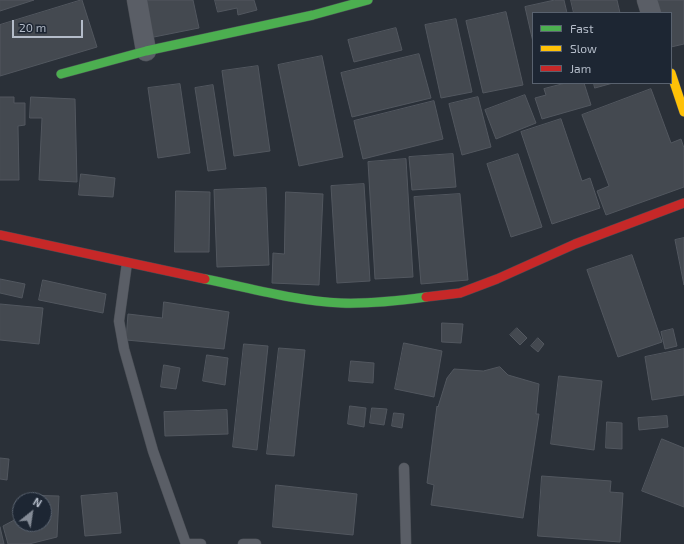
<!DOCTYPE html>
<html>
<head>
<meta charset="utf-8">
<style>
  body { margin:0 }
  #map { position:relative; width:684px; height:544px; overflow:hidden; background:#2a3038; font-family:"Exo 2",sans-serif }
  canvas { display:block }
  .legend { position:absolute; left:532px; top:12px; width:140px; height:72px; box-sizing:border-box; background:#1d2633; border:1px solid #59626f; margin:0; padding:5px 7px; list-style:none; font-size:12px; color:#b4bcc9 }
  .legend li { display:flex; align-items:center; gap:8px; height:20px }
  .legend b { width:20px; border:1px solid #59626f }
  .north { position:absolute; left:12px; top:492px; width:40px; height:40px; box-sizing:border-box; background:#1d2633; border:1px solid #59626f; border-radius:50%; rotate:30deg; font-size:11px; font-weight:700; line-height:16px; text-align:center; color:#b4bcc9 }
  .north::after { content:''; display:block; margin:auto; width:14px; height:18px; background:#848b96; clip-path:polygon(50% 0,100% 100%,50% 72%,0 100%) }
  .scale { position:absolute; left:12px; top:20px; width:71px; height:18px; box-sizing:border-box; border:2px solid #b4bcc9; border-top:0; padding-left:5px; font-size:12px; line-height:14px; white-space:nowrap; color:#b4bcc9; -webkit-text-stroke:3px #1d2633; paint-order:stroke }
</style>
</head>
<body>
<div id="map">
<canvas width="684" height="544"></canvas>
<ul class="legend">
<li><b style="height:5px;background:#4caf50"></b>Fast</li>
<li><b style="height:5px;background:#ffc107"></b>Slow</li>
<li><b style="height:5px;background:#c62828"></b>Jam</li>
</ul>
<div class="north">N</div>
<div class="scale">20 m</div>
</div>
<script>
const c = document.querySelector('canvas').getContext('2d');
c.lineJoin = 'round';
function fill(path, color) {
  c.fillStyle = color;
  c.fill(path, 'evenodd');
}
function strokePath(path, color, width, dash) {
  c.strokeStyle = color;
  c.lineWidth = width;
  c.lineCap = dash ? 'butt' : 'round';
  c.setLineDash(dash || []);
  c.stroke(path);
}
const building = new Path2D(`
  M0 0H34L0 11Z
  M82 0 97 47 0 76V25Z
  M146 0H193L199 28 154 37Z
  M215 0H254L257 10 238 15 237 8 218 12Z
  M555 0H564L567 13H533V42L525 7Z
  M571 0H617L620 13H574Z
  M653 0H684V44L671 47V13H657Z
  M506 12 523 85 483 93 466 21Z
  M456 19 472 92 441 98 425 25Z
  M396 28 402 50 354 62 348 40Z
  M419 54 431 98 352 117 341 73Z
  M322 56 343 157 299 166 278 65Z
  M258 66 270 151 234 156 222 71Z
  M566 83H584L591 105 542 119 535 98 546 95 544 89Z
  M594 83H613L595 88Z
  M180 84 190 153 158 158 148 88Z
  M213 85 226 169 208 171 195 88Z
  M651 89 671 143 681 139 684 148V187L606 215 597 191 609 186 582 115Z
  M525 95 536 123 496 139 485 110Z
  M0 97H14V103H25V125L18 126 19 180H0Z
  M31 97 75 99 77 182 39 180 42 118H30Z
  M478 97 491 147 462 155 449 104Z
  M434 101 443 139 363 159 354 121Z
  M561 119 582 181 590 178 600 208 552 224 521 132Z
  M453 154 456 187 412 190 409 157Z
  M518 154 542 227 511 237 487 164Z
  M406 159 413 277 375 279 368 162Z
  M81 174 115 178 113 197 79 195Z
  M364 184 370 281 337 283 331 186Z
  M266 188 269 265 217 267 214 190Z
  M176 191 210 192 209 252H175Z
  M286 192 323 194 319 285 272 283 273 253 284 254Z
  M460 194 468 280 421 284 414 197Z
  M684 238V285L675 240Z
  M632 255 662 342 618 357 587 270Z
  M0 279 25 284 22 298 0 293Z
  M43 280 106 294 103 313 39 300Z
  M164 302 229 312 224 349 126 340 128 314 162 318Z
  M0 304 43 308 39 344 0 340Z
  M442 323 463 324 461 343 442 342Z
  M517 328 527 338 520 345 510 335Z
  M673 329 677 346 665 349 661 332Z
  M538 338 544 344 538 352 531 346Z
  M404 343 442 351 434 397 395 389Z
  M244 344 268 346 257 450 233 447Z
  M279 348 305 350 294 456 267 454Z
  M684 349V395L652 400 645 357Z
  M207 355 228 358 225 385 203 381Z
  M351 361 374 363 373 383 349 381Z
  M164 365 180 368 176 389 161 387Z
  M500 367 508 375 539 384 536 414H539L523 518 431 505 434 485 427 483 437 406 438 407 447 378 454 369 483 371Z
  M559 376 602 381 594 450 551 444Z
  M350 406 366 408 364 427 348 424Z
  M372 408 387 409 384 425 370 423Z
  M227 410 228 434 165 436 164 412Z
  M394 413 404 414 402 428 392 426Z
  M667 416 668 427 639 430 638 418Z
  M607 422 622 423V449L606 448Z
  M662 439 684 448V507L642 491Z
  M0 458 9 459 7 480 0 479Z
  M542 476 611 481 610 492 623 493 620 542 538 536Z
  M276 485 357 494 353 535 273 527Z
  M117 493 121 533 85 536 81 496Z
  M23 495 59 496 57 537 29 544H8L3 526 20 517V524H44V500H22Z
  M0 527 4 544H0Z`);
fill(building, '#444950');
strokePath(building, '#52575f', 1);
const lane = new Path2D(`
  M127 263 119 321 124 349 153 451 186 544
  M404 468 406 544
  M186 544H201
  M243 544H256`);
const street = new Path2D(`
  M137 0 146 51
  M647 0 651 13`);
const fast = new Path2D(`
  M61 74 146 51 313 15 368 0
  M205 279C250 288 295 301 341 303 369 304 397 301 426 297`);
const slow = new Path2D(`
  M671 73 684 112`);
const jam = new Path2D(`
  M0 235 205 279
  M426 297 460 293 497 279 575 244 684 203`);
strokePath(lane, '#484c53', 11);
strokePath(street, '#484c53', 21);
strokePath(fast, '#484c53', 10);
strokePath(slow, '#484c53', 10);
strokePath(jam, '#484c53', 10);
strokePath(lane, '#5a5e66', 10);
strokePath(street, '#5a5e66', 20);
strokePath(fast, '#4caf50', 9);
strokePath(slow, '#ffc107', 9);
strokePath(jam, '#c62828', 9);
</script>
</body>
</html>
